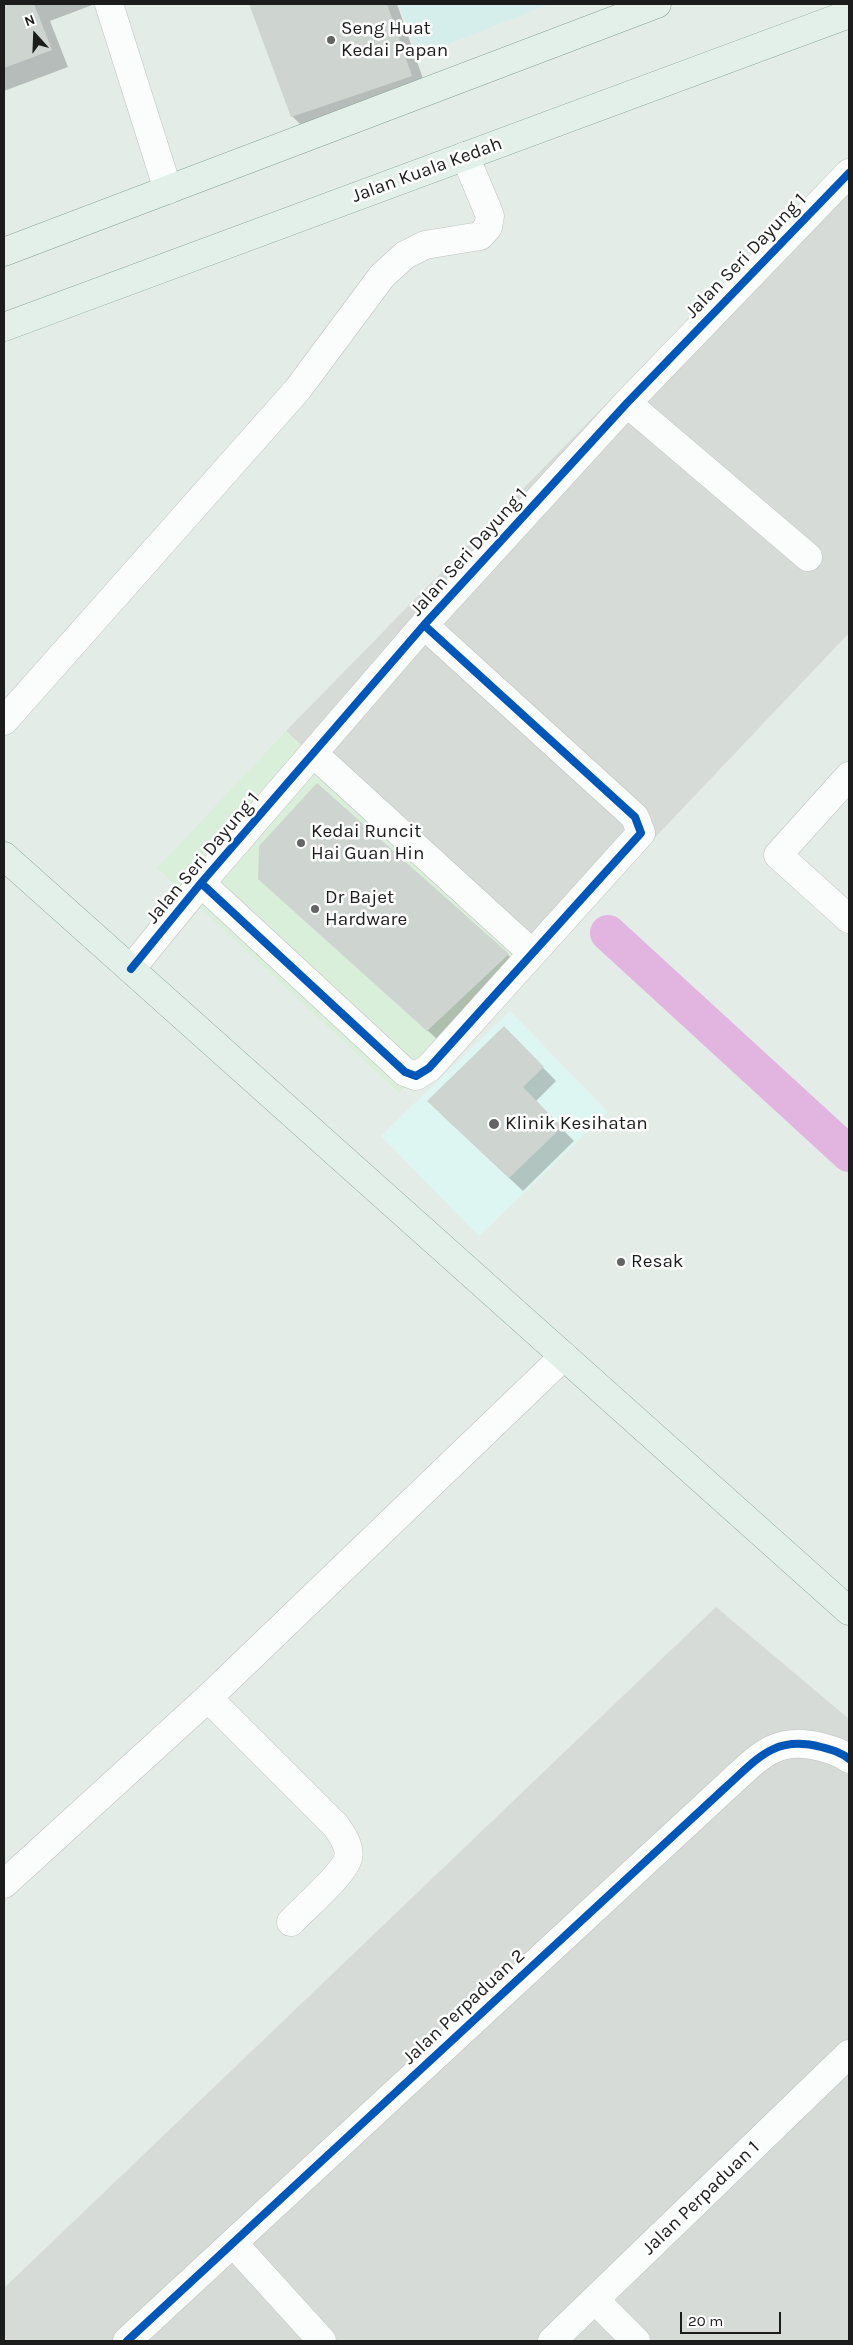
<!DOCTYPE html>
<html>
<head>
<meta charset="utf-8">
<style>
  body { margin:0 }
  #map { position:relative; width:853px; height:2345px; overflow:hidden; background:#e4ece8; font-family:Karla,sans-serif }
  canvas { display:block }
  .frame { position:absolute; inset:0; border:5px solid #1c1c1c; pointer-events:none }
  .north { position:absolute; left:10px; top:10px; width:50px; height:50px; -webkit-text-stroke:4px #fff; paint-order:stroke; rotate:340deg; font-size:14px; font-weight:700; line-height:20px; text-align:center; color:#1c1c1c }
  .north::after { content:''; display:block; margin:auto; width:18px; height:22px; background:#1c1c1c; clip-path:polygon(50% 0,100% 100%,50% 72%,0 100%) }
  .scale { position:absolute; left:680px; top:2312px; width:101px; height:22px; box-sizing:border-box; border:2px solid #1c1c1c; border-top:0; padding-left:6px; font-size:15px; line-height:18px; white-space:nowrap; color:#1c1c1c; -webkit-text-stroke:4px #fff; paint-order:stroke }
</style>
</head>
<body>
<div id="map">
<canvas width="853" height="2345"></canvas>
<div class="frame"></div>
<div class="north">N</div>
<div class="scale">20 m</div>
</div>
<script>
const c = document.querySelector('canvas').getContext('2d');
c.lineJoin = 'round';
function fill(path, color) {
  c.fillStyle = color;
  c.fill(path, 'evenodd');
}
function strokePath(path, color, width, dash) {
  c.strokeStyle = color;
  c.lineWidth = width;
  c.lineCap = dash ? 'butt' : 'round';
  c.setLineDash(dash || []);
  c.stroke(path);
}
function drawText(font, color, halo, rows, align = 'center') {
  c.font = font + ' Karla,sans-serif';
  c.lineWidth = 5;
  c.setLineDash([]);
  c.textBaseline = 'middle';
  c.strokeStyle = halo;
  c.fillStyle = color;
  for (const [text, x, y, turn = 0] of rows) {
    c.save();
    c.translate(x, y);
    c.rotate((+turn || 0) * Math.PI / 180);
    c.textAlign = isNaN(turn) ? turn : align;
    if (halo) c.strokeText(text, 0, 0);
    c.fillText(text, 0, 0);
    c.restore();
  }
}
fill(new Path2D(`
  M830 175 849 194V633L536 963 286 731Z
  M716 1607 849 1719V2341H4V2288Z`), '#d6dbd8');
fill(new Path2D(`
  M286 731 536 963 399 1093 157 868Z`), '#daefda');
fill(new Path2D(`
  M510 1011 608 1112 479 1236 381 1136Z`), '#def6f1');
fill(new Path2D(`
  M399 4H550L419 56Z`), '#d6eeeb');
fill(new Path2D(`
  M4 4H95L50 21 68 67 4 91Z
  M250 4H397L428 93 309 133 292 116Z
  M317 785 518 964 437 1039 259 879Z
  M504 1028 556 1081 535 1102 574 1141 523 1191 442 1115Z`), '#0003');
strokePath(new Path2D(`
  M608 933 849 1154`), '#e2b4e0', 36);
fill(new Path2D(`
  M4 4H34L52 50 4 68Z
  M249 4H387L412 76 291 117Z
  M317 783 509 954 427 1031 258 879 259 846Z
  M504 1026 544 1067 523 1087 562 1127 509 1178 427 1101Z`), '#ced4d0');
const minor = new Path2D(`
  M109 4 168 190
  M627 403 808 557
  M4 721 298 389 382 276 405 255 425 245 480 236 488 227 490 216 486 206 465 156
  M314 754 532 953
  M849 776 778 855 849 919
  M201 883 405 1072 416 1076 429 1068 641 833 635 817 424 625
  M131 969 201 883 424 625 627 403 849 173
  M208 1698 336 1826C342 1835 351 1846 348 1858 345 1873 303 1909 291 1922
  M4 1884 208 1698 564 1356
  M233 2243 322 2341
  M595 2300 636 2341
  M127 2341 727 1786C758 1758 775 1735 821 1747 832 1750 841 1752 849 1759
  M552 2341 849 2054`);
const major = new Path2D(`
  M4 252 657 4
  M4 327 849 14
  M4 856 849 1611`);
strokePath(minor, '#bfc2c0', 29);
strokePath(major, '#81a292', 29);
strokePath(minor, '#fbfcfc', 28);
strokePath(major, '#e3f0e9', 28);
strokePath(new Path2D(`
  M201 883 405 1072 416 1076 429 1068 641 833 635 817 424 625
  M131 969 201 883 424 625 627 403 849 173
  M127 2341 727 1786C758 1758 775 1735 821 1747 832 1750 841 1752 849 1759`), '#0057b8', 8);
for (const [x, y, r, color] of [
  [331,40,5,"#626563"],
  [301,843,5,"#626563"],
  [315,909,5,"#626563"],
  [494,1124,6,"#626563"],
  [621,1262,5,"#626563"]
]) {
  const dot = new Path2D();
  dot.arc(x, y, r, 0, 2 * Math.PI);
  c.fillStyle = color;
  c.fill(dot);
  strokePath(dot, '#fff', 2);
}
drawText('19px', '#1c1c1c', '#fff', [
  ["Seng Huat",341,29],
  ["Kedai Papan",341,51],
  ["Kedai Runcit",311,832],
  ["Hai Guan Hin",311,854],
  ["Dr Bajet",325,898],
  ["Hardware",325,920],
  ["Klinik Kesihatan",505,1124],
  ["Resak",631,1262]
], 'left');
drawText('19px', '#1c1c1c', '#fff', [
  ["Jalan Kuala Kedah",427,170,-20],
  ["Jalan Seri Dayung 1",746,256,-46],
  ["Jalan Seri Dayung 1",469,552,-48],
  ["Jalan Seri Dayung 1",203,858,-50],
  ["Jalan Perpaduan 2",464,2007,-43],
  ["Jalan Perpaduan 1",701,2198,-44]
]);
</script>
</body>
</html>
